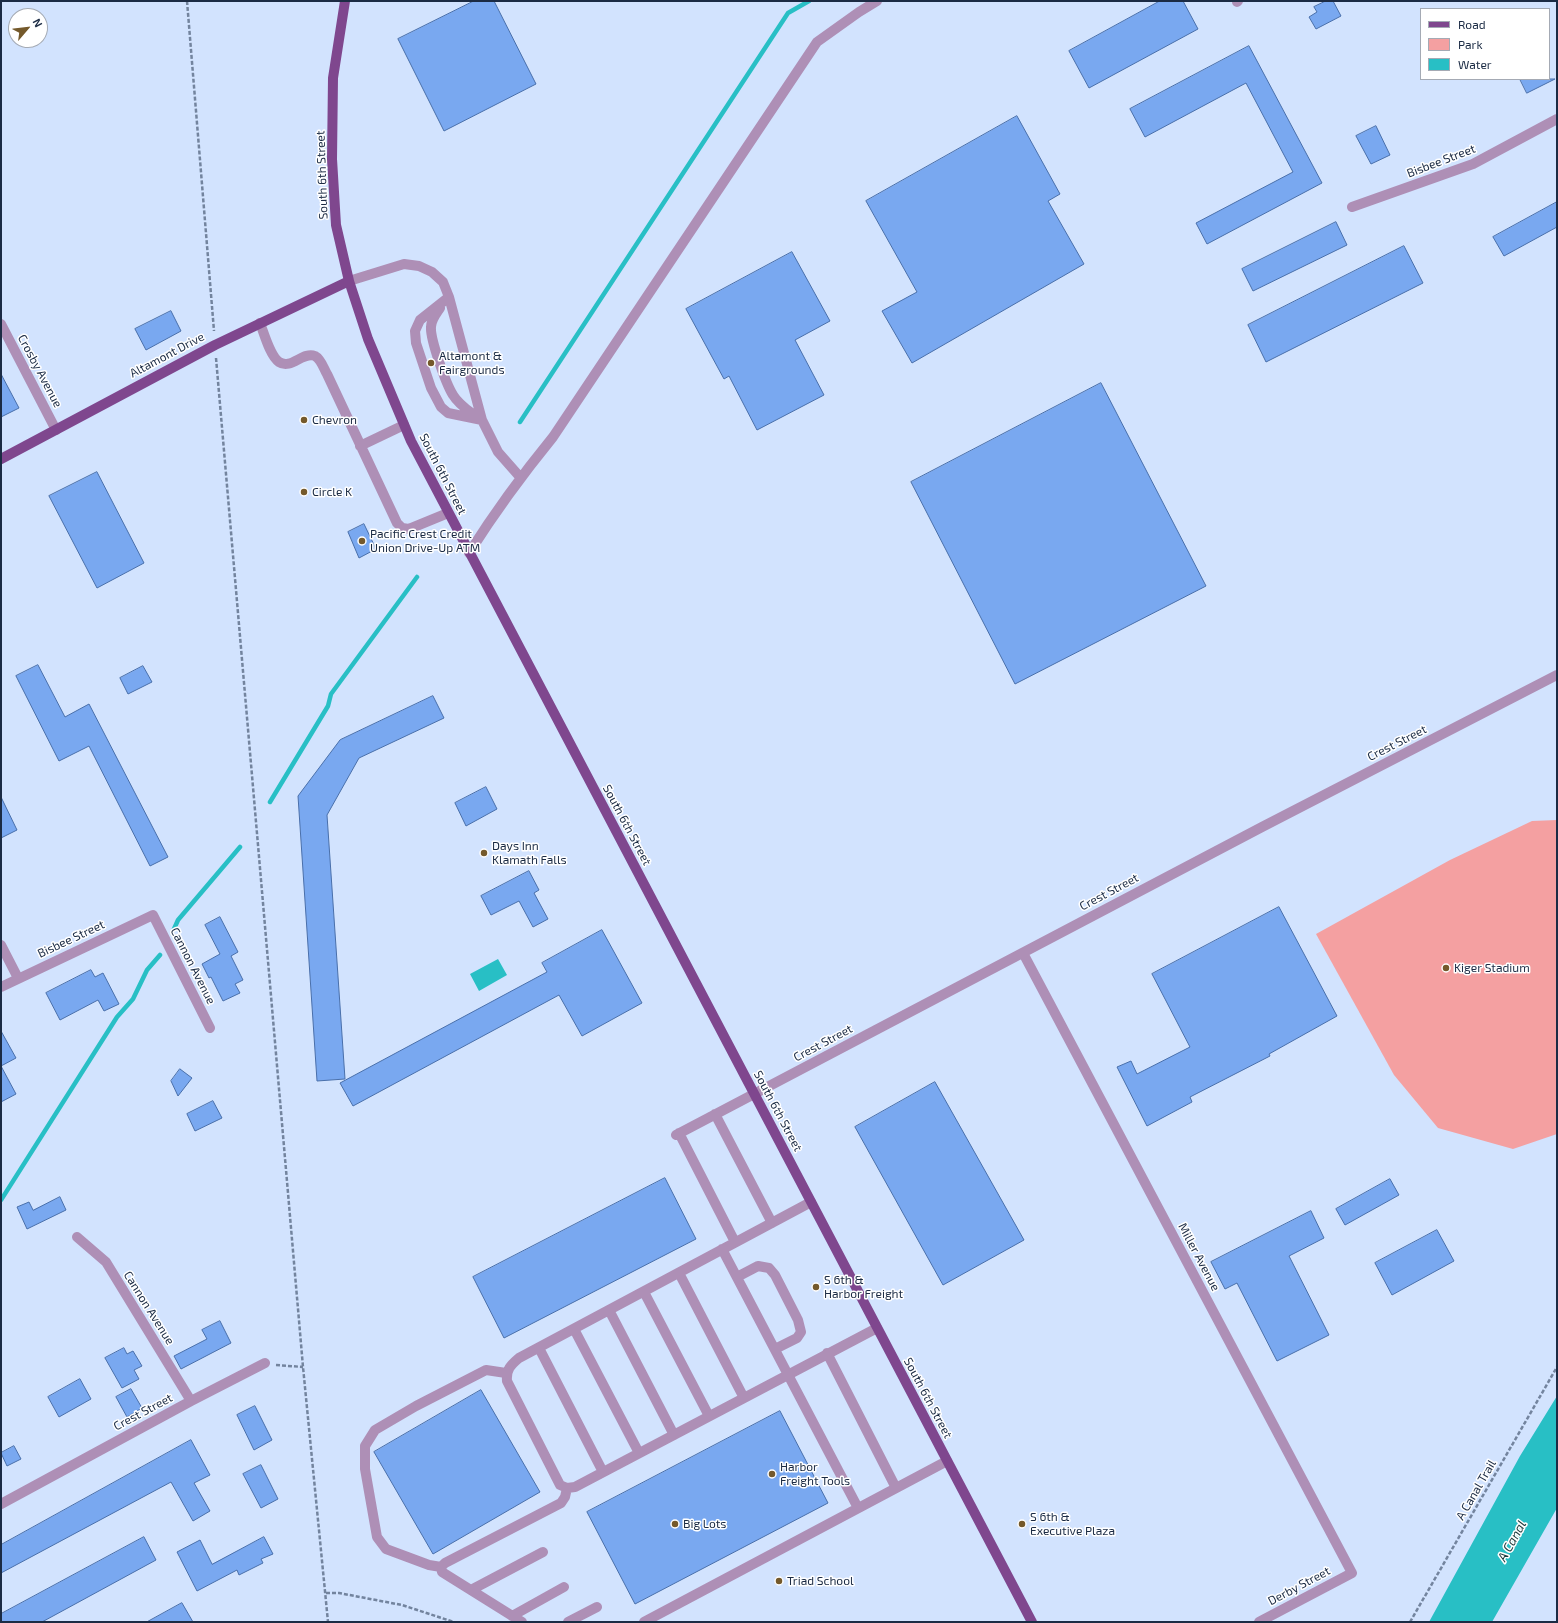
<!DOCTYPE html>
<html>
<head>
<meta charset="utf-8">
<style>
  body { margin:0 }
  #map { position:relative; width:1558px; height:1623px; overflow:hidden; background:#d2e3fe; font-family:"Exo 2",sans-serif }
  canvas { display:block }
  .frame { position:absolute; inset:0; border:2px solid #1b2b44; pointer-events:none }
  .legend { position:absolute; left:1420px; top:8px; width:130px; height:72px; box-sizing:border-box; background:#fff; border:1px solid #a4aab4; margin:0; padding:5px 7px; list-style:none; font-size:12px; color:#1b2b44 }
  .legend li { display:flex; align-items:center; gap:8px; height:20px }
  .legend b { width:20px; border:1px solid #a4aab4 }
  .north { position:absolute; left:8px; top:8px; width:40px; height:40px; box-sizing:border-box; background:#fff; border:1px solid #a4aab4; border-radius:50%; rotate:62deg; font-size:11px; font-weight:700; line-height:16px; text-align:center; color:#1b2b44 }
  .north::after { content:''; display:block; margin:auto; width:14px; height:18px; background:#74592b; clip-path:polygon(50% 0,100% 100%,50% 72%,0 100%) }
</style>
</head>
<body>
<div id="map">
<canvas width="1558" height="1623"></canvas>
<div class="frame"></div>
<ul class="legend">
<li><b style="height:5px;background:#7f478e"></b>Road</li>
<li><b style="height:11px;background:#f4a0a1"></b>Park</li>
<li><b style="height:11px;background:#28bfc5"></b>Water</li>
</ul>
<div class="north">N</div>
</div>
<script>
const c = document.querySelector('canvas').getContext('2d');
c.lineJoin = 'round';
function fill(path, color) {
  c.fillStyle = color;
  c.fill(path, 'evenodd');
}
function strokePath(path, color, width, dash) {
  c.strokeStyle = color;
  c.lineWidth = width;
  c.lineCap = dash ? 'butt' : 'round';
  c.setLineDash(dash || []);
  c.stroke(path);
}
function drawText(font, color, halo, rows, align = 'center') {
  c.font = font + ' "Exo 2",sans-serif';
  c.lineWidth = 3;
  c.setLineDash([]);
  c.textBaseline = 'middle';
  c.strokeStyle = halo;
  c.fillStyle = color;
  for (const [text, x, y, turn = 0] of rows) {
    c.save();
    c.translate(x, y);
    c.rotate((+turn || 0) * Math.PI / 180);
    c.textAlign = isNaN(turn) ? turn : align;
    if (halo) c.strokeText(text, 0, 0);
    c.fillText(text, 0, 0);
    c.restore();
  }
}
fill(new Path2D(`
  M1557 820V1134L1513 1149 1438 1128 1394 1075 1316 934 1450 860 1532 821Z`), '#f4a0a1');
fill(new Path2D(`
  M498 959 507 975 479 991 470 974Z
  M1557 1396V1508L1492 1622H1429L1520 1456Z`), '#28bfc5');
strokePath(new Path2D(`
  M520 422 788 13 809 1
  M270 802 328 706 331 694 417 577
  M174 929 178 920 240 847
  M1 1200 117 1017 133 999 147 970 160 955`), '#28bfc5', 4.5);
const building = new Path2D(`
  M474 1H494L536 84 444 131 398 39Z
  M1160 1H1183L1198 29 1089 88 1069 51Z
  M1326 1H1333L1341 16 1316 29 1309 17 1317 12 1314 7Z
  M1249 46 1322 183 1207 244 1196 223 1293 172 1246 83 1145 137 1130 109Z
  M1520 79H1555L1527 93Z
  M1017 116 1060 194 1048 201 1084 264 912 363 882 311 917 292 866 201Z
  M1376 126 1390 155 1371 164 1356 136Z
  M1557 202V227L1504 256 1493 237Z
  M1336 222 1347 245 1253 291 1242 269Z
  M1404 246 1423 283 1266 362 1248 325Z
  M792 252 830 321 795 340 824 395 757 430 729 376 724 379 686 309Z
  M171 311 181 331 146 350 135 329Z
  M1 374 19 408 1 417Z
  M1101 383 1206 586 1015 684 911 482Z
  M97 472 144 563 97 588 49 496Z
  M364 524 376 549 359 558 348 532Z
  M38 665 65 717 89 704 168 857 150 866 89 746 59 761 16 676Z
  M143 666 152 682 128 694 120 678Z
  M433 696 444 718 359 758 327 815 345 1079 317 1081 298 796 340 740Z
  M486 787 497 809 466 826 455 803Z
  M1 797 17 830 1 838Z
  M529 871 539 890 534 893 548 919 533 927 519 901 491 915 481 896Z
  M1279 907 1337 1016 1269 1054 1270 1056 1190 1097 1192 1102 1147 1126 1117 1067 1131 1061 1137 1074 1190 1047 1152 974Z
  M220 917 238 952 231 956 243 980 235 984 240 993 223 1001 211 977 209 978 202 964 220 954 205 925Z
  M602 930 642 1003 582 1036 559 995 353 1106 340 1083 547 972 542 963Z
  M91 970 95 977 103 973 119 1004 104 1011 98 1000 60 1020 46 993Z
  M1 1031 16 1058 1 1066 16 1094 1 1102Z
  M180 1069 192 1078 178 1096 171 1081Z
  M935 1082 1024 1240 943 1285 855 1127Z
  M213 1101 222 1118 195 1131 187 1114Z
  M665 1178 696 1239 504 1338 473 1277Z
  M1390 1179 1399 1195 1345 1225 1336 1209Z
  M60 1197 66 1210 27 1229 17 1207 29 1202 33 1210Z
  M1311 1211 1324 1238 1289 1256 1329 1335 1277 1361 1237 1283 1225 1289 1211 1262Z
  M1437 1230 1454 1261 1392 1295 1375 1263Z
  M220 1321 231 1343 181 1369 174 1356 207 1339 202 1330Z
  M124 1348 127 1354 133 1351 142 1366 134 1370 139 1379 122 1388 105 1358Z
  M80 1379 91 1399 59 1417 48 1397Z
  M131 1389 142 1408 127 1417 116 1397Z
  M481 1390 540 1492 433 1554 374 1452Z
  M255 1406 272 1440 254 1450 237 1415Z
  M780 1411 828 1503 635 1604 587 1512Z
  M191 1440 210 1475 194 1483 210 1511 193 1521 171 1482 1 1573V1545Z
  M14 1446 21 1459 7 1466 1 1453Z
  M261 1465 278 1499 261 1508 243 1474Z
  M144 1537 156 1560 42 1622H1V1614Z
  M264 1537 273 1554 261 1559 263 1563 239 1575 237 1570 197 1591 177 1552 200 1540 212 1564Z
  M182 1603 193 1622H147Z`);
fill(building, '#79a8f0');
strokePath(building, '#496faa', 1);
strokePath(new Path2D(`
  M187 1 214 331
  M216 358 303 1367 328 1622
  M276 1365 303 1367
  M326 1593H339L402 1605 454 1622
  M1410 1622 1557 1367`), '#73849e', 2.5, [4, 2]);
strokePath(new Path2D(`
  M1237 2 1238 1
  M1352 207 1473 164 1557 119
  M349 281 404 264 419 266 432 272 443 282 449 297 482 420 498 452 520 477
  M449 297 420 320 415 331 416 343 431 388 441 407 448 413 482 420
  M440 308C436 314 431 320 431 327 430 339 446 384 453 395 459 405 469 411 478 418
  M260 323C264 333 270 356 279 362 291 370 303 351 315 356 321 359 324 369 327 374L397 523 402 528 409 529 448 513
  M1 324 56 430
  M360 446 404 425
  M469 553C495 512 522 475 553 437L817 42 859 12 877 1
  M1 945 18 978
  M1023 953 1352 1573 1259 1622
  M1 987 153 915 210 1028
  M715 1114 772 1223
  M679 1133 735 1242
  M676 1135 1262 827 1557 675
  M811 1202 519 1358C511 1365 506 1369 507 1381L560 1485 567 1488 575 1487 877 1328
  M77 1237 106 1262 191 1401
  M722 1249 858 1508
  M679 1273 744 1398
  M737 1277 758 1266 769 1268 775 1275 798 1320 801 1332 797 1338 775 1349
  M644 1292 709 1416
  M609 1310 674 1435
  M574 1329 639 1453
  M539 1348 603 1472
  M827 1353 896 1488
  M1 1504 191 1401 265 1363
  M441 1567 429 1565 386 1549 377 1537 365 1469V1446L375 1430 416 1406 486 1370 506 1373
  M471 1590 543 1552
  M512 1616 564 1587
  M522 1622 442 1572 441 1567 445 1563 561 1503 565 1497 567 1488
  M568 1622 597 1607
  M644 1622 947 1461`), '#ae8fb6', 10);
strokePath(new Path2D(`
  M345 1 333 78 332 159 336 225 349 281 368 339 411 441 1032 1622
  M1 459 215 345 349 281`), '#7f478e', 10);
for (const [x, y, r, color] of [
  [431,363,4,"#74592b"],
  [304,420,4,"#74592b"],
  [304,492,4,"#74592b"],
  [362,541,4,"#74592b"],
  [484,853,4,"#74592b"],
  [1446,968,4,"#74592b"],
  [816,1287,4,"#74592b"],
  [772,1474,4,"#74592b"],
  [675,1524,4,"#74592b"],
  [1022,1524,4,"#74592b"],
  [779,1581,4,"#74592b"]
]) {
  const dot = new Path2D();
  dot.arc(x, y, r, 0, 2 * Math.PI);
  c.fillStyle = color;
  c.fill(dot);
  strokePath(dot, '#fff', 1.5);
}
drawText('12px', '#1b2b44', '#fff', [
  ["Bisbee Street",1441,161,-21],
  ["South 6th Street",322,175,-92],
  ["Altamont Drive",167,355,-28],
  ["Crosby Avenue",40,371,62],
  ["South 6th Street",443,474,63],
  ["Crest Street",1397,743,-27],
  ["South 6th Street",627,825,62],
  ["Crest Street",1109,892,-28],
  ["Bisbee Street",71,939,-25],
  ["Cannon Avenue",193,966,63],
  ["Crest Street",823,1043,-28],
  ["South 6th Street",778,1111,62],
  ["Miller Avenue",1199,1257,62],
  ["Cannon Avenue",149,1308,58],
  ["South 6th Street",928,1398,62],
  ["Crest Street",143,1412,-28],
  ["A Canal Trail",1476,1490,-60],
  ["Derby Street",1299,1586,-28]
]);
drawText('12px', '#1b2b44', '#fff', [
  ["Altamont &",439,356],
  ["Fairgrounds",439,370],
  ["Chevron",312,420],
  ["Circle K",312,492],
  ["Pacific Crest Credit",370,534],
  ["Union Drive-Up ATM",370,548],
  ["Days Inn",492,846],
  ["Klamath Falls",492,860],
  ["Kiger Stadium",1454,968],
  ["S 6th &",824,1280],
  ["Harbor Freight",824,1294],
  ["Harbor",780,1467],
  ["Freight Tools",780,1481],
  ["S 6th &",1030,1517],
  ["Executive Plaza",1030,1531],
  ["Big Lots",683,1524],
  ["Triad School",787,1581]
], 'left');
drawText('italic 13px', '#1d3b3c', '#fff', [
  ["A Canal",1512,1541,-61]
]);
</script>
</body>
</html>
